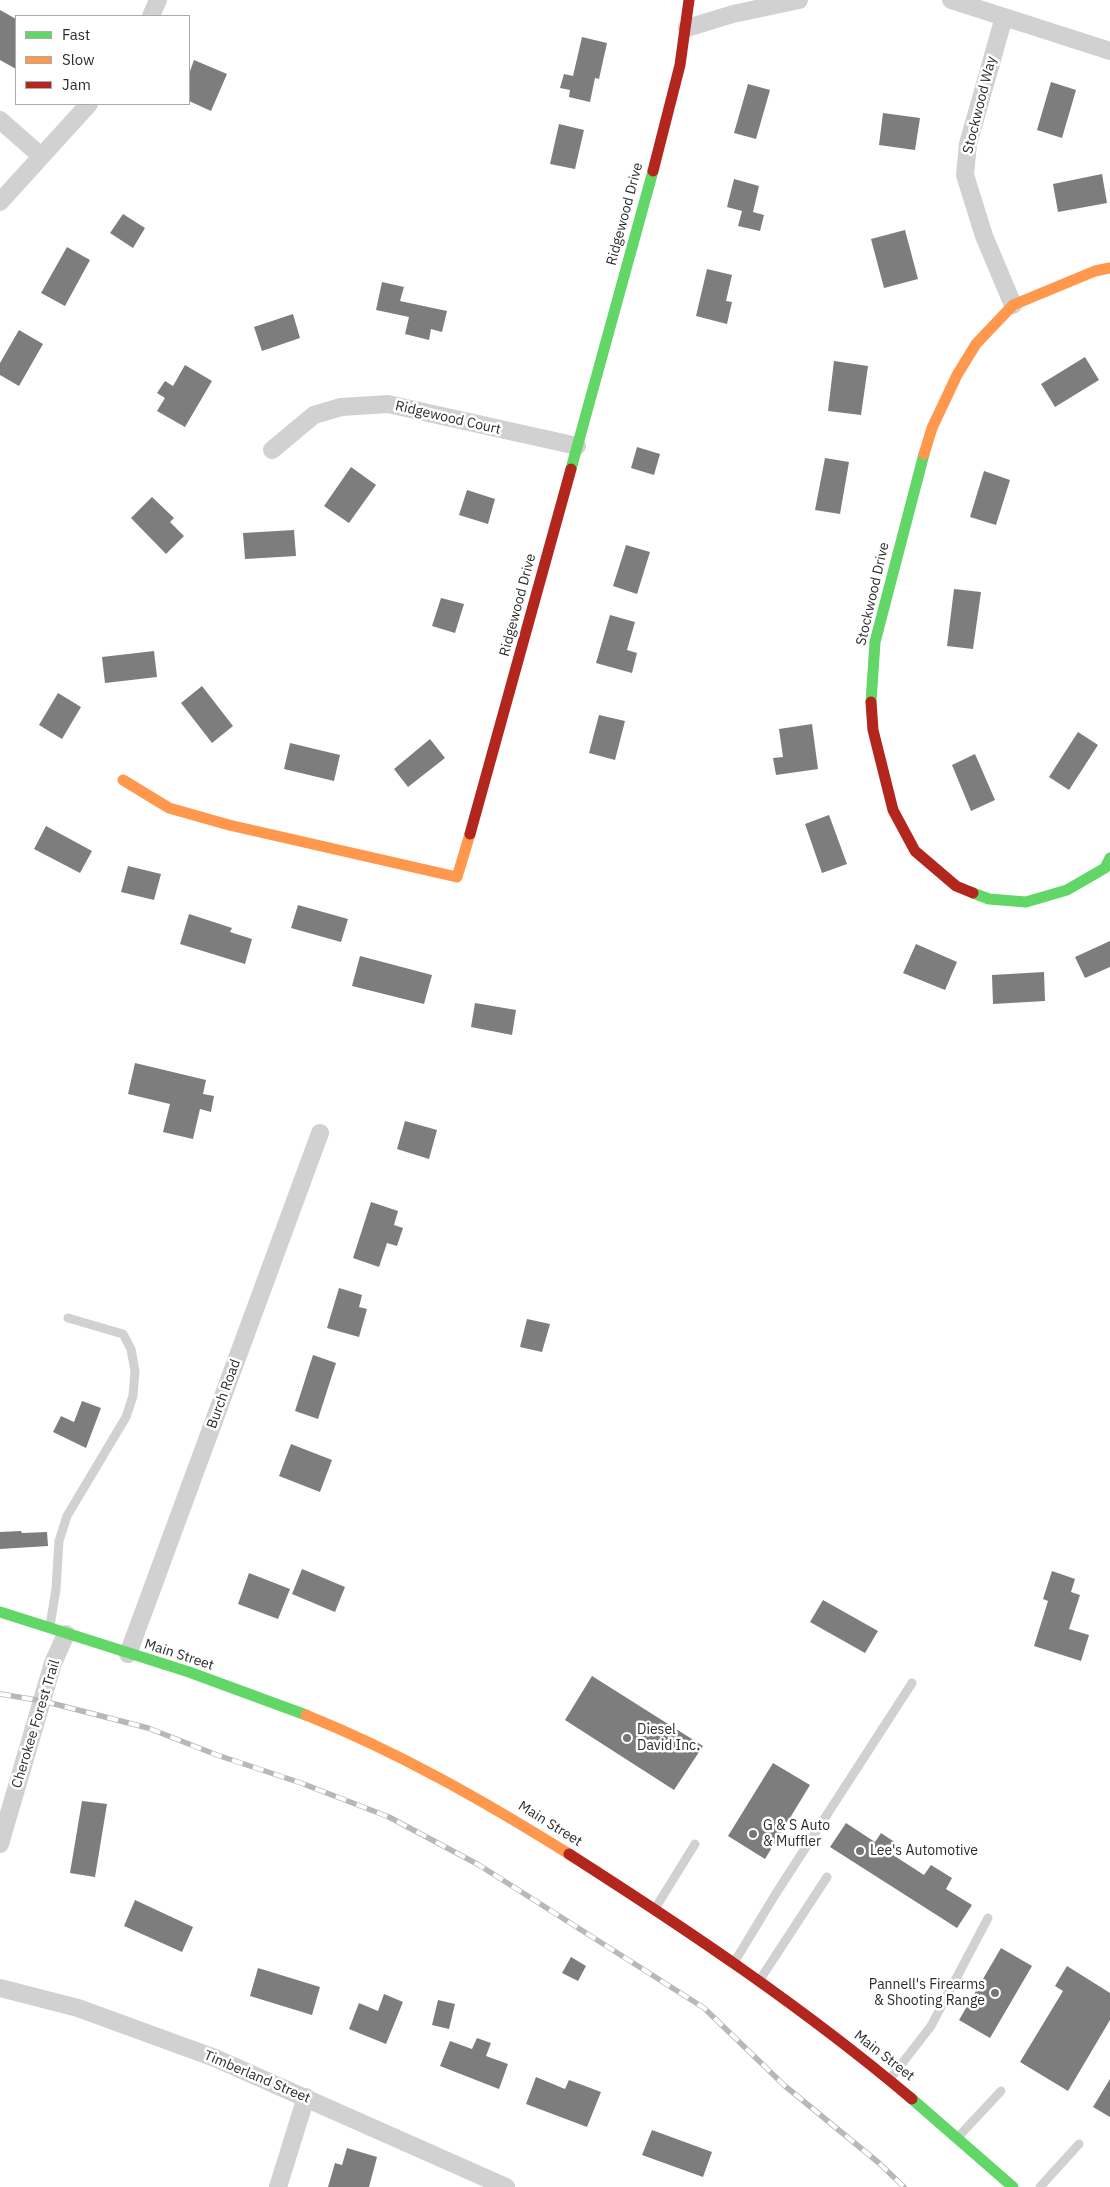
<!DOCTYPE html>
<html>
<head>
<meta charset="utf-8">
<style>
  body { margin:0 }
  #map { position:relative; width:1110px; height:2187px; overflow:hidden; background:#fff; font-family:"IBM Plex Sans",sans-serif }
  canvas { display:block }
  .legend { position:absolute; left:15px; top:15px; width:175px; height:90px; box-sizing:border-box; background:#fff; border:1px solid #ababab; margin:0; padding:6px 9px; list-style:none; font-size:15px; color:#2c2c2c }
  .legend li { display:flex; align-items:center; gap:10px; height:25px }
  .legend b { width:25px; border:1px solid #ababab }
</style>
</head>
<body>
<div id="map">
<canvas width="1110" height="2187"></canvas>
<ul class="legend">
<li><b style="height:6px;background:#63d668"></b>Fast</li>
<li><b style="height:6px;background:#ff974d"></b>Slow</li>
<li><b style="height:6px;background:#b3261e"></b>Jam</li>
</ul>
</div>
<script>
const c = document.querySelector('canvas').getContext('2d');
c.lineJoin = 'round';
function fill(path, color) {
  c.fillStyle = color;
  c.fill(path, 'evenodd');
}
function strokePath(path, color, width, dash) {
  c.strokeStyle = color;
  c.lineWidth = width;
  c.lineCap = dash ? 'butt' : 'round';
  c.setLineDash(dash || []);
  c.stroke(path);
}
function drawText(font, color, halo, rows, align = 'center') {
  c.font = font + ' "IBM Plex Sans",sans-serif';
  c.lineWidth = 5;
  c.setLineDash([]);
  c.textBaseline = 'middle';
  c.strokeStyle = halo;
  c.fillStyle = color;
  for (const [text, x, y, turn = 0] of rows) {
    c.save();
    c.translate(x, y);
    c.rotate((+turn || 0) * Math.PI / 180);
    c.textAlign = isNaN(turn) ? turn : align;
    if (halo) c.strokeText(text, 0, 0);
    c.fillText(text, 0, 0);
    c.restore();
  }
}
fill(new Path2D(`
  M0 10 16 19V69L0 60Z
  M582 37 607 43 599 79 595 78 590 102 569 97 570 90 560 88 564 74 573 76Z
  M194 60 227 74 211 111 189 101V74Z
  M1051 82 1076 90 1062 138 1037 130Z
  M748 84 770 90 756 139 734 133Z
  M883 113 920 118 915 150 879 145Z
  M559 124 584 130 575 169 550 164Z
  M1102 174 1107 203 1058 212 1053 184Z
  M734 179 759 186 753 212 764 215 760 231 738 226 742 211 727 207Z
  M123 214 145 228 133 248 110 233Z
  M905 230 918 279 884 288 871 239Z
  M67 247 90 260 65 306 41 293Z
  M707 269 732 275 726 301 732 302 727 324 696 316Z
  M382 282 404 287 400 301 447 311 442 332 431 329 429 340 405 334 409 317 376 310Z
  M293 314 300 338 262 351 254 327Z
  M19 330 43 344 19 386 0 375V363Z
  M1085 357 1099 380 1055 407 1041 384Z
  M834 361 868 366 861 415 828 411Z
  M185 365 212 381 185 427 157 411 165 398 157 393 165 381 173 386Z
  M637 447 660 454 654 475 631 468Z
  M825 458 849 462 840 514 815 510Z
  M351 467 376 485 349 523 324 506Z
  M984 471 1010 480 996 525 970 517Z
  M467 490 495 499 488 524 459 515Z
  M152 497 174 518 170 522 184 536 166 554 131 518Z
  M294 530 296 556 245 559 243 533Z
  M626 545 650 552 637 594 613 586Z
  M954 589 981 592 973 649 947 646Z
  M441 598 464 604 455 633 432 626Z
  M610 615 635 622 627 650 637 653 632 673 596 663Z
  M154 651 157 677 105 683 102 657Z
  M202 686 233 726 212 743 181 703Z
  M58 693 81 707 62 739 39 725Z
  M599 715 625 721 615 760 589 753Z
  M812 724 818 769 776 775 773 758 783 757 779 729Z
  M1078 732 1098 745 1069 790 1049 777Z
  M430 739 445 758 408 787 394 769Z
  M290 743 340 755 334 781 284 769Z
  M975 754 995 800 971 811 952 765Z
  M829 815 847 864 822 873 805 824Z
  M46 826 92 851 80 873 34 849Z
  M128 866 161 874 154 900 121 892Z
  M298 905 348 919 341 942 291 928Z
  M189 914 232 928 230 932 252 939 245 964 180 944Z
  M1110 941V967L1085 978 1075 957Z
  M916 944 957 962 945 990 903 973Z
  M360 956 432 975 424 1004 352 986Z
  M1044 972 1045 1001 993 1004 992 975Z
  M475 1003 516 1010 512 1035 471 1027Z
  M135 1063 206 1080 203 1094 214 1096 211 1112 200 1109 193 1139 163 1132 170 1104 128 1094Z
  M405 1121 437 1130 429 1159 397 1149Z
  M371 1202 398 1211 394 1225 403 1228 397 1246 387 1243 379 1267 353 1258Z
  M339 1288 362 1295 359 1307 367 1309 359 1337 327 1328Z
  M527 1319 550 1324 542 1352 520 1347Z
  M313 1355 336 1363 318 1419 295 1411Z
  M82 1401 101 1408 86 1448 53 1432 61 1416 74 1422Z
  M291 1444 332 1460 320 1492 279 1476Z
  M21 1531 22 1533 47 1532 48 1546 0 1549V1532Z
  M302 1569 345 1587 335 1612 292 1594Z
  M1052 1571 1075 1579 1071 1592 1080 1595 1069 1629 1089 1635 1081 1661 1034 1646 1048 1601 1043 1599Z
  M249 1573 290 1589 278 1619 238 1604Z
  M823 1600 878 1631 865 1653 810 1622Z
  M592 1676 703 1746 674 1790 565 1720Z
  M773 1763 810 1785 765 1859 728 1836Z
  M82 1801 107 1804 95 1877 70 1873Z
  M846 1823 875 1842 881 1833 896 1843 890 1853 924 1875 931 1865 952 1878 946 1889 972 1905 957 1928 830 1847Z
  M135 1900 193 1927 182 1952 124 1926Z
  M1001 1948 1032 1966 990 2038 959 2020Z
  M571 1957 586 1966 578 1981 562 1973Z
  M1067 1966 1110 1993V2020L1068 2091 1020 2062 1063 1991 1055 1986Z
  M258 1968 320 1987 312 2015 250 1996Z
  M384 1994 403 2002 386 2044 349 2029 359 2003 378 2011Z
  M438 2000 455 2004 449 2029 432 2025Z
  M477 2038 491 2043 486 2056 508 2064 499 2089 440 2066 450 2041 472 2049Z
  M536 2077 565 2089 569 2080 601 2092 587 2127 526 2104Z
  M1110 2079V2117L1093 2107Z
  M652 2130 712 2152 703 2177 642 2155Z
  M347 2148 377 2157 369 2187H328L335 2163 342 2165Z`), '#7d7d7d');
strokePath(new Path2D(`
  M50 1626 56 1589 59 1541 67 1516 126 1417 133 1396 135 1371 131 1349 123 1334 68 1318
  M656 1907 695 1844
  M735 1961 775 1895 912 1683
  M761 1978 827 1877
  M890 2079 931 2026 988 1918
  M959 2136 1001 2091
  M1040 2187 1079 2144`), '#d1d1d1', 9);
strokePath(new Path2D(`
  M951 0 1110 51
  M151 16 158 0
  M1004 17 968 144 965 175 984 236 1013 305
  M687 28 733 14 799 0
  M0 120 41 156
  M0 202 89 104
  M272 450 314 415 341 407 388 404 577 446
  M128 1654 320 1133
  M0 1844 53 1663 66 1634
  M0 1988 78 2008 215 2058 506 2187
  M278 2187 306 2097`), '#d1d1d1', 18);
strokePath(new Path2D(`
  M571 469 653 171
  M871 702 875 642 924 454
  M973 893 989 899 1026 902 1067 890 1105 868 1110 858
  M0 1612 189 1672 306 1715
  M912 2099 1013 2187`), '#63d668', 11);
strokePath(new Path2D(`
  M924 454 932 428 957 375 976 344 1013 305 1095 271 1110 268
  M123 780 169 808 229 825 457 877 470 834
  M306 1715C398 1752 484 1801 569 1854`), '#ff974d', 11);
strokePath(new Path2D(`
  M653 171 680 65 689 0
  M871 702 873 730 893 810 915 851 956 886 973 893
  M470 834 571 469
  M569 1854C688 1930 804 2008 912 2099`), '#b3261e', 11);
const rail = new Path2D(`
  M0 1694 43 1701 148 1728 217 1755 301 1783 389 1817 479 1865 704 2008 785 2086 879 2163 904 2187`);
strokePath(rail, '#b8b8b8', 5.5);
strokePath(rail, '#fff', 4, [11]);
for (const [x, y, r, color] of [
  [627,1738,5,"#767676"],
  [753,1834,5,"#767676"],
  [860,1851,5,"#767676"],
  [995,1993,5,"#767676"]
]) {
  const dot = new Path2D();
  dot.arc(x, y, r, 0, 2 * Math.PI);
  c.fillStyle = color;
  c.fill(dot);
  strokePath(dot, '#fff', 2);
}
drawText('14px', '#2c2c2c', '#fff', [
  ["Stockwood Way",980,105,-76],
  ["Ridgewood Drive",625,214,-75],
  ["Ridgewood Court",448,418,13],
  ["Stockwood Drive",873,594,-77],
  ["Ridgewood Drive",518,605,-75],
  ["Burch Road",224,1394,-70],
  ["Main Street",179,1655,18],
  ["Cherokee Forest Trail",36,1724,-73],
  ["Main Street",550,1824,32],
  ["Main Street",884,2056,38],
  ["Timberland Street",257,2077,23]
]);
drawText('14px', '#2c2c2c', '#fff', [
  ["Diesel",637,1730],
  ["David Inc.",637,1746],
  ["G & S Auto",763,1826],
  ["& Muffler",763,1842],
  ["Lee's Automotive",870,1851],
  ["Pannell's Firearms",985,1985,"right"],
  ["& Shooting Range",985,2001,"right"]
], 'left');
</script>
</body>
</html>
